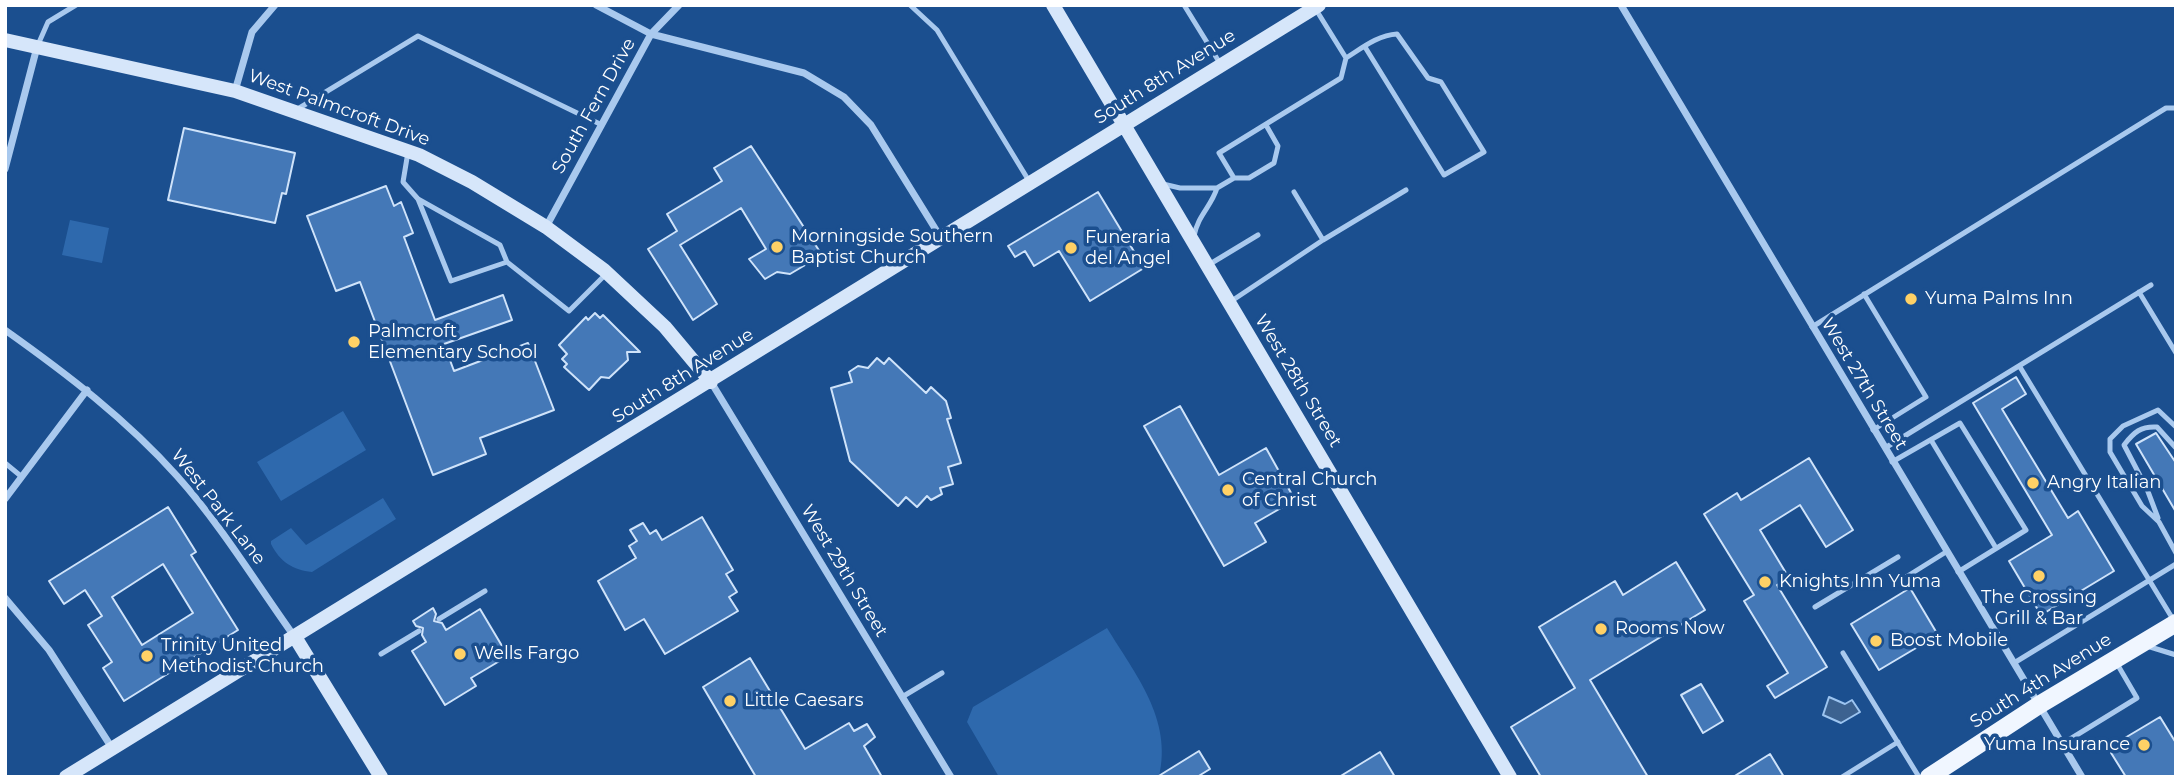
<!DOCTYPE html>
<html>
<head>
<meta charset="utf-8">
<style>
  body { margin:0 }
  #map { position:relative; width:2181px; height:782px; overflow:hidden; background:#1b4f8f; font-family:Montserrat,sans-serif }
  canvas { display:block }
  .frame { position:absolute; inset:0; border:7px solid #fff; pointer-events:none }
</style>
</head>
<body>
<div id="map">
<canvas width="2181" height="782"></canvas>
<div class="frame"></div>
</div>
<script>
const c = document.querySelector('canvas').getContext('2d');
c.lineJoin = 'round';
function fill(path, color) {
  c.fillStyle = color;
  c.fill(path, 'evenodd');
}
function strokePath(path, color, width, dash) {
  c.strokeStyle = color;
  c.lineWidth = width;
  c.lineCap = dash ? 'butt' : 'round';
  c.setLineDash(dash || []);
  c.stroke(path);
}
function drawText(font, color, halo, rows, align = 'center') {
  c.font = font + ' Montserrat,sans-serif';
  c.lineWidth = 7;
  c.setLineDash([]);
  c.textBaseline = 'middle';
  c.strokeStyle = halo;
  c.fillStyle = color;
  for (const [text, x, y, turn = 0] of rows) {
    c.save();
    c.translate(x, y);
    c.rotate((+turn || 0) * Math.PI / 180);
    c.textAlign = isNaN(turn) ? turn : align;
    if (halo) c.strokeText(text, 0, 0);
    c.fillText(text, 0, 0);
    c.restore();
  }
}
fill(new Path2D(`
  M70 220 109 228 102 263 62 255Z
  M343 411 366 450 281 501 257 462Z
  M383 498 396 519 312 572C293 570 280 562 271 544V541L291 528 306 545Z
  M1107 628C1135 674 1173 719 1159 777H999L967 722 973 707Z`), '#2e69ad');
const water = new Path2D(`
  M1829 697 1845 704 1852 700 1860 712 1841 723 1823 715Z`);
fill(water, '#3c6290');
strokePath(water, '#9cc4f0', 2);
const building = new Path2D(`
  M184 128 295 153 286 194 282 193 275 223 168 200Z
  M751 146 822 255 790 274 777 272 765 279 749 259 766 249 741 208 680 245 717 304 693 320 648 249 677 231 667 214 722 181 714 168Z
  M386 186 394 206 401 202 413 233 404 237 435 320 503 295 512 320 444 344 454 371 528 343 554 410 480 438 486 454 433 475 360 282 336 291 307 216Z
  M1098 192 1144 268 1090 301 1059 251 1034 266 1025 251 1015 257 1008 246Z
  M595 313 600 318 603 315 640 352H627L628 360 609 378 601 377 589 390 564 367 567 364 562 359 567 354 559 345 586 317 588 320Z
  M877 358 884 364 889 358 926 393 931 387 946 401 951 418 947 419 961 463 948 467 953 484 940 488 942 494 931 500 927 496 917 507 906 497 898 506 850 461 831 388 852 382 849 372 858 366 868 368Z
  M2016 377 2026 394 2002 409 2068 518 2078 511 2114 571 2041 615 2009 561 2052 535 1973 403Z
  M1180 406 1219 475 1266 448 1295 500 1255 523 1266 542 1224 566 1144 426Z
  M2156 433 2176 463V512L2136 444Z
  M1809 458 1853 530 1826 547 1800 505 1760 530 1789 578 1777 585 1827 667 1775 698 1767 686 1788 673 1744 601 1754 595 1704 514 1737 493 1741 500Z
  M168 507 196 552 191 555 238 630 124 701 103 668 112 662 88 625 102 616 85 590 64 604 49 581ZM163 564 193 613 142 645 112 597Z
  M702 517 733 570 726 574 737 592 729 597 738 611 665 654 644 619 625 630 598 581 636 558 629 546 637 541 630 530 643 523 650 534 656 530 662 540Z
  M1676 562 1705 610 1590 680 1648 777H1541L1511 727 1575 688 1539 627 1615 581 1623 595Z
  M1910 588 1938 635 1879 670 1851 624Z
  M433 608 436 614 434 621 442 623 446 630 480 609 508 656 471 678 476 686 445 705 412 651 426 642 422 635 423 628 416 626 413 621Z
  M750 658 805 749 849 723 854 731 867 724 875 737 864 746 882 777H756L703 687Z
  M1701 684 1723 721 1703 733 1681 695Z
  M2160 717 2176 743V777H2126L2108 748Z
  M1199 751 1210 769 1197 777H1157Z
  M1380 752 1395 777H1339Z
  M1770 754 1784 777H1733Z`);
fill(building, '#4478b7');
strokePath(building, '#cfe3fa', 2);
strokePath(new Path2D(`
  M910 5 937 30 1029 181
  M1184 5 1221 65
  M1315 8 1346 58C1362 48 1378 35 1397 34L1428 78 1441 82 1484 152 1444 175 1365 47
  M37 47 48 22 76 5
  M296 110 418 36 602 125
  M1266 125 1278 146 1274 163 1249 178H1234L1219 153 1341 78 1346 58
  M408 152 403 182 418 199 500 245 507 262 569 311 607 273
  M1163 184 1180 188H1217C1211 207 1198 215 1194 236
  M1217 188 1234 178
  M1294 192 1323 240 1406 190
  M418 199 451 281 507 262
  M1210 264 1258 235
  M2139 292 2176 353
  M1864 294 1926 397 1873 430
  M1230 302 1323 240
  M1812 327 2166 108H2176
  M2020 367 2174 621
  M2176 427 2158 410 2123 426 2110 439V452L2142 506 2159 522 2176 553
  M1931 440 1996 548
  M1885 448 2151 285
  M1892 462 1960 423 2026 530 1958 572
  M5 463 22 477
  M2158 518 2147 489 2124 445C2134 432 2141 426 2157 427L2176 448
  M1906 577 1946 552
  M1815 607 1898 557
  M439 619 485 591
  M2147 646 2176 655
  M1843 653 1919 777
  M381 654 419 631
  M2014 663 2176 564
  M902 697 942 673
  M2062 744 2137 698 2116 662
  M1842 777 1898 742`), '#a9c9ee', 5);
strokePath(new Path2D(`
  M596 5 651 34 804 73 844 97 871 125 941 238
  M1621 5 2082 777
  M235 91 252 32 275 5
  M5 169 37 47
  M546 227 651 34 679 5
  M5 330C67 374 126 419 177 476 221 525 256 583 294 636
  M711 382 951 777
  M5 499 87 390
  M5 598 49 650 112 748`), '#a9c9ee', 7);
strokePath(new Path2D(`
  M1053 5 1510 777
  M5 40 235 91 419 155 472 182 546 227 604 270 665 327 711 382
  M295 637 381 777
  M66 777 1319 5`), '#d6e6fa', 14);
strokePath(new Path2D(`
  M1929 777 2039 705 2176 623`), '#f0f6ff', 18);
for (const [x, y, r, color] of [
  [777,247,7,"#ffd166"],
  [1071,248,7,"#ffd166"],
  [1911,299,7,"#ffd166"],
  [354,342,7,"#ffd166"],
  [2033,483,7,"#ffd166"],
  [1228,490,7,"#ffd166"],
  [2039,576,7,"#ffd166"],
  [1765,582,7,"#ffd166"],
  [1601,629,7,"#ffd166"],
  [1876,641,7,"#ffd166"],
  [460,654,7,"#ffd166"],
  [147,656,7,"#ffd166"],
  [730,701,7,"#ffd166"],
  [2144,745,7,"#ffd166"]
]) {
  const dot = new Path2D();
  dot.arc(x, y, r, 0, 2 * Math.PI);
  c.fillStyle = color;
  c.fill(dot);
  strokePath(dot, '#1b4f8f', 2.5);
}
drawText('18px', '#fff', '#1b4f8f', [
  ["South 8th Avenue",1165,77,-32],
  ["South Fern Drive",594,106,-61],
  ["West Palmcroft Drive",339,108,20],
  ["South 8th Avenue",683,376,-32],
  ["West 28th Street",1298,381,59],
  ["West 27th Street",1864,384,59],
  ["West Park Lane",218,507,52],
  ["West 29th Street",844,571,59],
  ["South 4th Avenue",2041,681,-32]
]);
drawText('18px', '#fff', '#1b4f8f', [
  ["Morningside Southern",791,237],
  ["Baptist Church",791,258],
  ["Funeraria",1085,238],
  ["del Angel",1085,259],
  ["Yuma Palms Inn",1925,299],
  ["Palmcroft",368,332],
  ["Elementary School",368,353],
  ["Central Church",1242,480],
  ["of Christ",1242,501],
  ["Angry Italian",2047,483],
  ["Knights Inn Yuma",1779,582],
  ["The Crossing",2039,598,"center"],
  ["Grill & Bar",2039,619,"center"],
  ["Rooms Now",1615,629],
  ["Boost Mobile",1890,641],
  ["Trinity United",161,646],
  ["Methodist Church",161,667],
  ["Wells Fargo",474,654],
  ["Little Caesars",744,701],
  ["Yuma Insurance",2130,745,"right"]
], 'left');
</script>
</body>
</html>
